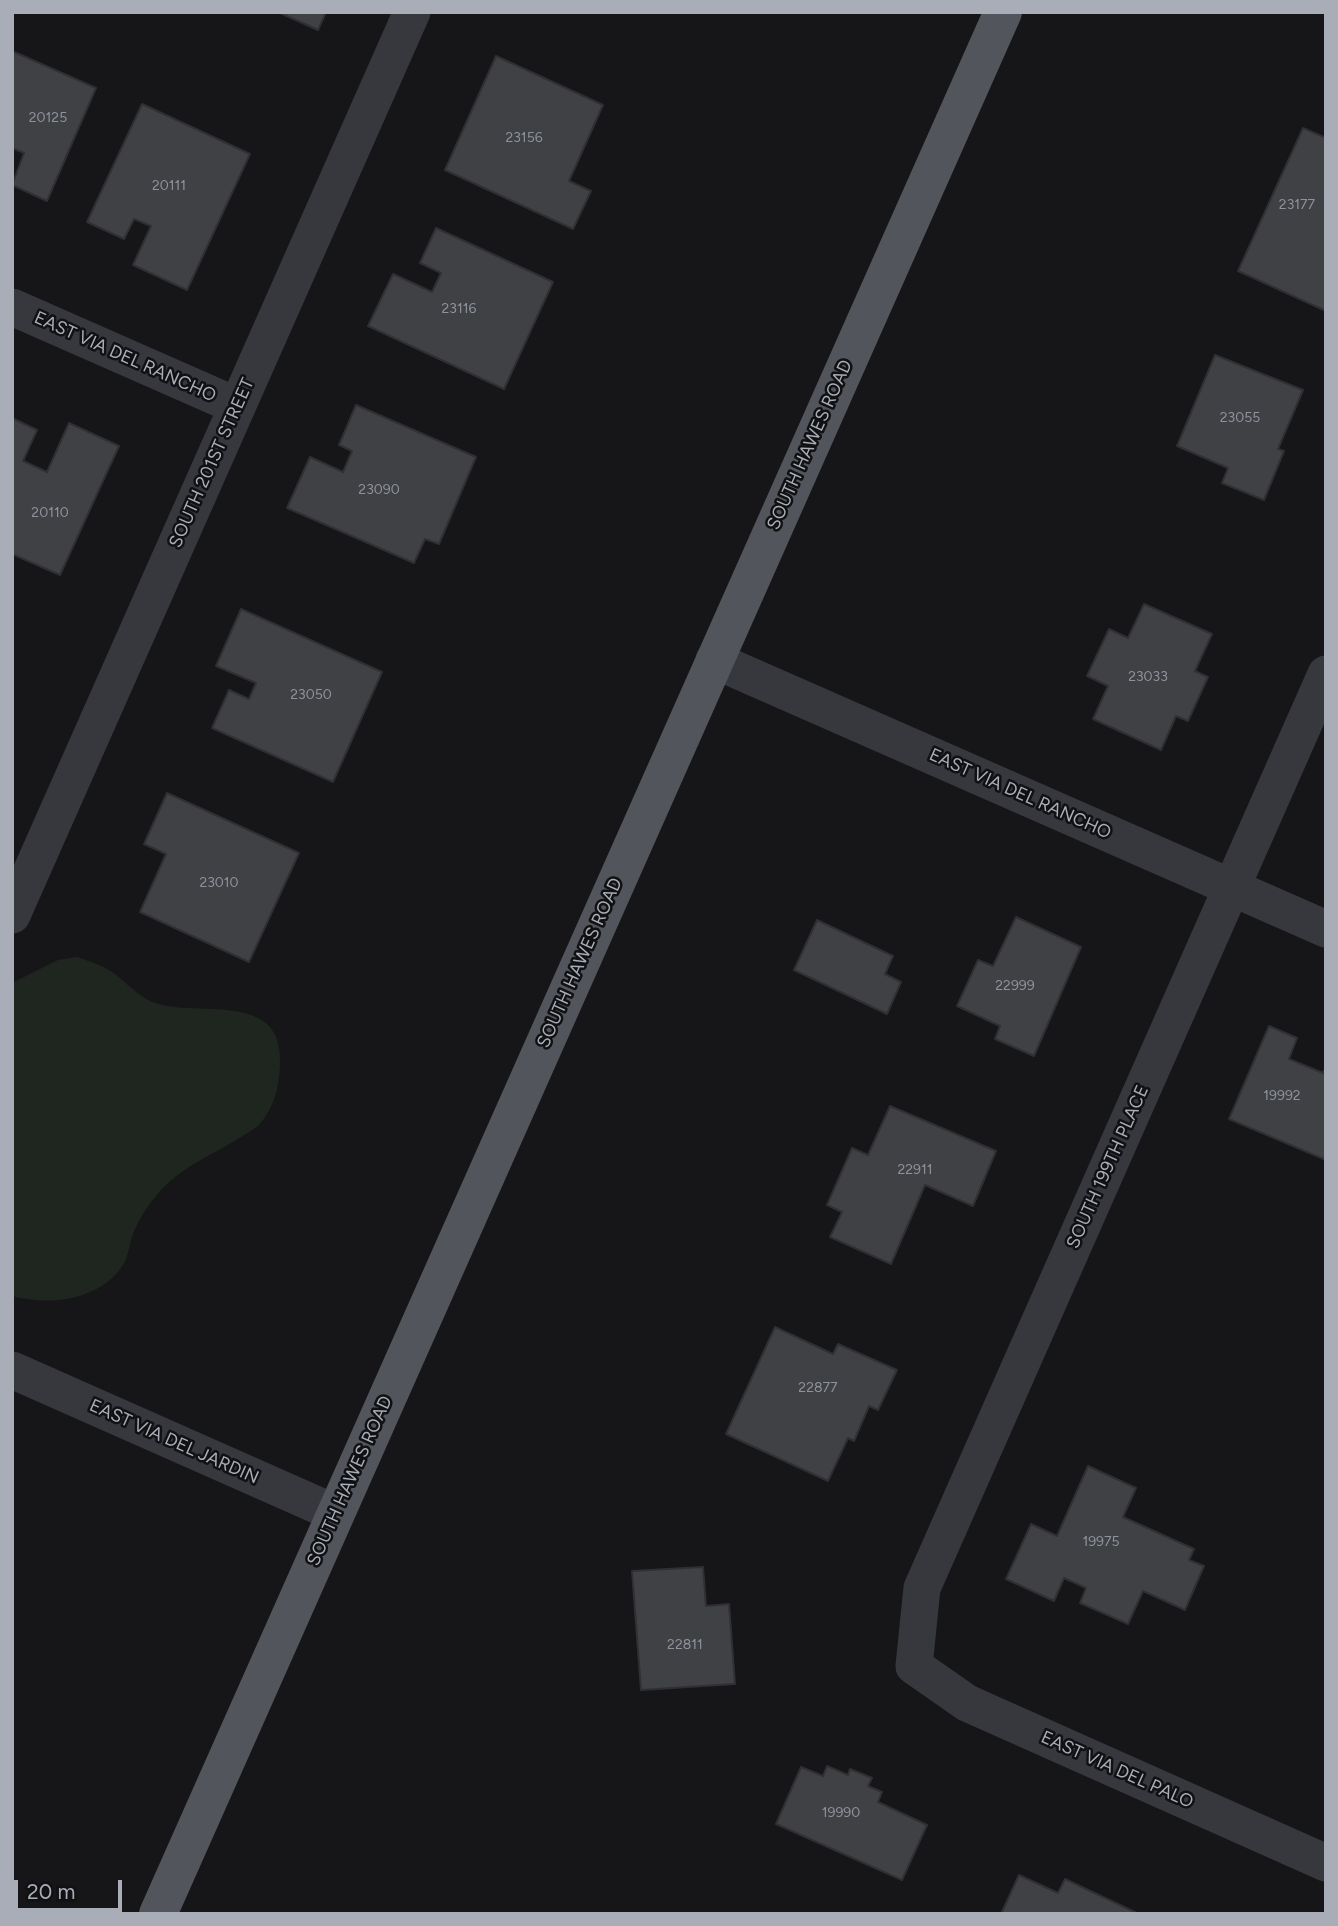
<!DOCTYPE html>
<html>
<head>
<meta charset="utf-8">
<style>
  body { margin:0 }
  #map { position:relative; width:1338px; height:1926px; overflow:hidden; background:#161618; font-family:Figtree,sans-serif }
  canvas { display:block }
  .frame { position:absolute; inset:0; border:14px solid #a8adb8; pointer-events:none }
  .scale { position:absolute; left:14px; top:1880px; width:108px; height:32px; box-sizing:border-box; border:4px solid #a8adb8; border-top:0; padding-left:9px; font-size:21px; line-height:24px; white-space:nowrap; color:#a8adb8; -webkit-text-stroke:5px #111113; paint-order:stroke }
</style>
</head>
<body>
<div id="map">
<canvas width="1338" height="1926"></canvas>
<div class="frame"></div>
<div class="scale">20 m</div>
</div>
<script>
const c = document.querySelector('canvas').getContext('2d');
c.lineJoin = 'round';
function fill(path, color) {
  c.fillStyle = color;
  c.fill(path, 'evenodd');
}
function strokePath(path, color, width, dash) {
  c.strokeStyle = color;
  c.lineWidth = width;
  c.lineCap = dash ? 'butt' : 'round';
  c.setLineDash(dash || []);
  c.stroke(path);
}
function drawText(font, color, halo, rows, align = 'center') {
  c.font = font + ' Figtree,sans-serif';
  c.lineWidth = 5;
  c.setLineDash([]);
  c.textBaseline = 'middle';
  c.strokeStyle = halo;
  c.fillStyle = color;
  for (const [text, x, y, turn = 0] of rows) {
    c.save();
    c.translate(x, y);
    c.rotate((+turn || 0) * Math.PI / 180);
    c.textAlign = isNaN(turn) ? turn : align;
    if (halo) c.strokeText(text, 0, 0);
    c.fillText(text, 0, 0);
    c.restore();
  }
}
fill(new Path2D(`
  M77 957C91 962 105 966 116 975 129 985 139 997 155 1003 199 1018 285 989 280 1066 279 1088 274 1108 259 1125 229 1148 193 1159 165 1186 152 1199 140 1216 133 1234 129 1244 129 1255 123 1265 100 1301 49 1306 12 1296V983L58 960Z`), '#1e261f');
const building = new Path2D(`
  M278 12H326L318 30Z
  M12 51 96 88 47 201 12 185 24 153 12 148Z
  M496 56 603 105 569 181 591 191 573 229 445 170Z
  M142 104 250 154 187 290 133 265 151 226 134 219 124 239 87 222Z
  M1303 128 1326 138V311L1238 271Z
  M436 228 553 282 504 389 368 326 393 274 432 292 441 273 420 263Z
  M1215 355 1303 390 1278 449 1284 451 1264 500 1222 483 1228 468 1177 446Z
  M356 405 476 457 439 544 425 539 414 563 287 508 310 457 343 472 352 451 339 445Z
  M12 418 37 430 23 461 47 472 69 423 119 446 60 575 12 554Z
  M1144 604 1212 634 1195 671 1208 677 1188 721 1176 716 1161 750 1093 719 1108 686 1087 676 1109 629 1128 638Z
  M241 609 382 672 333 782 212 728 229 690 249 699 256 683 216 666Z
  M167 793 299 853 249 962 140 912 166 854 144 844Z
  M1016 917 1081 947 1034 1056 995 1039 1000 1026 957 1006 978 960 993 966Z
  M817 920 893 956 885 974 901 982 887 1014 794 970Z
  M1269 1026 1297 1038 1289 1059 1323 1073 1326 1067V1160L1229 1119Z
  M890 1106 996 1151 973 1206 925 1185 891 1264 830 1237 842 1212 827 1205 852 1148 868 1155Z
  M775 1327 833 1354 838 1344 897 1370 878 1410 869 1406 854 1441 848 1438 828 1481 726 1434Z
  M1088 1466 1136 1488 1123 1517 1194 1549 1189 1560 1204 1566 1185 1610 1143 1591 1128 1624 1080 1603 1086 1588 1064 1578 1054 1601 1006 1579 1031 1524 1057 1536Z
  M703 1567 706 1606 729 1604 735 1684 641 1690 632 1571Z
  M827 1766 848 1775 850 1769 872 1778 868 1786 882 1792 878 1802 927 1825 902 1880 776 1824 801 1767 823 1776Z
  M1019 1875 1058 1893 1065 1879 1139 1914H1001Z`);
fill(building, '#404145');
strokePath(building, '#303034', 2);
strokePath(new Path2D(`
  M12 307 237 406
  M714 660 1326 929
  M1326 674 922 1588 914 1666 967 1703 1326 1863
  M12 915 412 12
  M12 1370 335 1513`), '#37383d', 37);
strokePath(new Path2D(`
  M158 1914 1003 12`), '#53555c', 38);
drawText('14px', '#8e929b', null, [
  ["20125",48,118],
  ["23156",524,138],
  ["20111",169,186],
  ["23177",1297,205],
  ["23116",459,309],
  ["23055",1240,418],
  ["23090",379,490],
  ["20110",50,513],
  ["23033",1148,677],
  ["23050",311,695],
  ["23010",219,883],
  ["22999",1015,986],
  ["19992",1282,1096],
  ["22911",915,1170],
  ["22877",818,1388],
  ["19975",1101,1542],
  ["22811",685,1645],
  ["19990",841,1813]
]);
drawText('18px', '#a8adb8', '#111113', [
  ["EAST VIA DEL RANCHO",125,357,24],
  ["SOUTH HAWES ROAD",810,445,-66],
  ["SOUTH 201ST STREET",212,463,-66],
  ["EAST VIA DEL RANCHO",1020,794,24],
  ["SOUTH HAWES ROAD",580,963,-66],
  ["SOUTH 199TH PLACE",1108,1167,-66],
  ["EAST VIA DEL JARDIN",174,1442,24],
  ["SOUTH HAWES ROAD",350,1481,-66],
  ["EAST VIA DEL PALO",1117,1770,24]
]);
</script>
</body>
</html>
